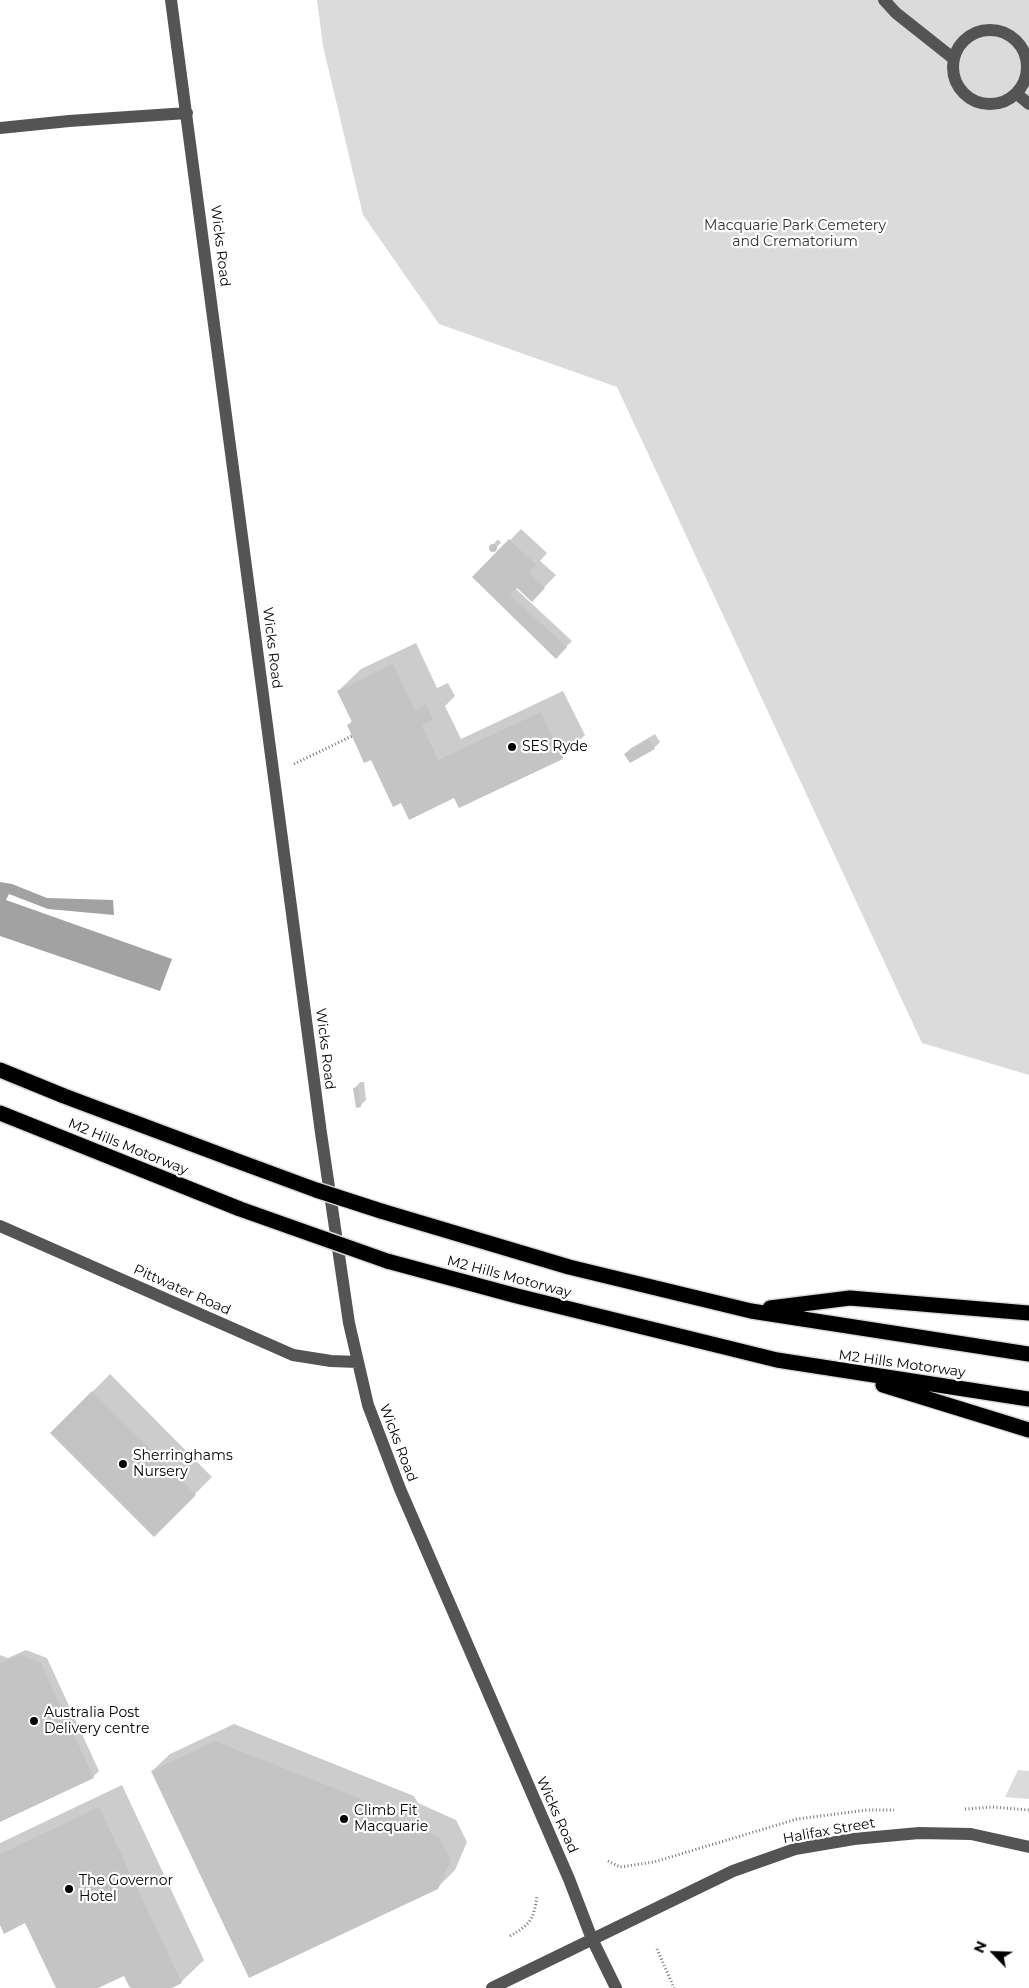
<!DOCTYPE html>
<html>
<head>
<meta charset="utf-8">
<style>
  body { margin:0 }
  #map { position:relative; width:1029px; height:1988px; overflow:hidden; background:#fff; font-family:Montserrat,sans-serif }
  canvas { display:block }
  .north { position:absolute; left:969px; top:1928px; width:50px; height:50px; -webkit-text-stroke:4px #fff; paint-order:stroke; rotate:294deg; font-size:14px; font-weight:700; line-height:20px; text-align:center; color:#000 }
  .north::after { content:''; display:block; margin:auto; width:18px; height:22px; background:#000; clip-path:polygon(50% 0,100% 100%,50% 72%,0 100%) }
</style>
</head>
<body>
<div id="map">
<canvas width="1029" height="1988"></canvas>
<div class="north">N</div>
</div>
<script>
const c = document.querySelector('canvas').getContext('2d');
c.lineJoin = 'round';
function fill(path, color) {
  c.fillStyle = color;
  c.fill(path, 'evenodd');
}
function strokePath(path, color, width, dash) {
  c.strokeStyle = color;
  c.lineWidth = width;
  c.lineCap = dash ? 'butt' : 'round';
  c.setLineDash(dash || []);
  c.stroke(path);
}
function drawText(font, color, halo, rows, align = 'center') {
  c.font = font + ' Montserrat,sans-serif';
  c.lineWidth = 4.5;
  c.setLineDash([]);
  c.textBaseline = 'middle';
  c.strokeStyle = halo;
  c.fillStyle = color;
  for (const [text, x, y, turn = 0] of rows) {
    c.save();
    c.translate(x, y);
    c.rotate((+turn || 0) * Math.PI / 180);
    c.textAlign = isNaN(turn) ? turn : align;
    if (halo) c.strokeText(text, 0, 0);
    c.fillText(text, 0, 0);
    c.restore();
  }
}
fill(new Path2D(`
  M317 0H1029V1075L922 1043 617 387 439 324 363 215 323 46Z
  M1018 1770 1029 1771V1799L1005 1797Z`), '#dbdbdb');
fill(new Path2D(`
  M0 882 12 884 47 898 113 900 114 915 48 909 9 894 6 900 172 959 160 991 0 936Z`), '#a2a2a2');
fill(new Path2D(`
  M521 529 547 553 540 561 556 575 532 600 517 586 515 588 572 641 562 651 474 577Z
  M497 540H499L501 543 492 551 490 549Z
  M416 643 437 688 448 683 455 696 445 706 461 739 563 691 585 735 562 758 401 801 348 725 352 721 338 691 361 669Z
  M655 734 660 742 654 748 631 762 625 754 631 748Z
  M360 1082H364L366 1100 360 1106 355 1088Z
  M110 1374 212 1477 154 1535 52 1433Z
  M26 1650 47 1658 99 1771 93 1777 0 1821V1655L8 1658Z
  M234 1724 414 1796 418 1803 456 1820 467 1842 455 1870 437 1888 152 1771 170 1754Z
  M122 1785 204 1960 181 1982 169 1988H131L124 1974 95 1988H57L26 1922H0V1843Z`), '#0003');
fill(new Path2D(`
  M509 539 536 565 529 573 545 588 532 602 517 588 510 595 567 647 556 659 472 577Z
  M489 548a4 4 0 1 1 8 0a4 4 0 1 1-8 0Z
  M393 664 415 710 426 704 433 720 422 725 438 760 541 712 563 759 459 808 454 798 409 820 401 803 393 807 371 760 364 763 347 725 352 722 337 691Z
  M649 739 655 749 630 763 624 754Z
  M358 1087 361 1107 356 1108 353 1088Z
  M92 1391 196 1495 154 1537 50 1433Z
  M20 1655 41 1663 94 1778 0 1822V1663Z
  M215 1741 397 1813 400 1820 439 1837 451 1860 438 1889 249 1978 151 1771Z
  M99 1807 182 1983 172 1988H130L124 1976 98 1988H56L25 1923 4 1934 0 1925V1854Z`), '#c4c4c4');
const highway = new Path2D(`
  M0 1070 64 1096 232 1159
  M0 1113 240 1209
  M381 1211 569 1267 751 1311 1029 1354
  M387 1261 517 1296 777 1360 1029 1399
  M770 1308 850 1298 1029 1313
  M883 1385 1029 1430`);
strokePath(highway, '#dbdbdb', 18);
strokePath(new Path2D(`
  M294 764 352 736
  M965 1809 992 1807 1029 1810
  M608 1861 620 1867 654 1862 797 1819 867 1810H894
  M510 1936C530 1925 534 1919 537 1896
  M657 1949 674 1988`), '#767676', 3, [1, 2.5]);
strokePath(new Path2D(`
  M171 0 321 1133 349 1323 368 1405 400 1489 569 1879 592 1939 616 1988
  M884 0 896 13 954 59
  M953 67a37 37 0 1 1 74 0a37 37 0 1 1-74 0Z
  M1017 94 1029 104
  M0 128 69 121 187 113
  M0 1226 293 1355 331 1361 358 1362
  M492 1988 733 1871 795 1849 854 1839 919 1833 971 1834 1029 1847`), '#545454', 12);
strokePath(highway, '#000', 15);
const highwayBridge = new Path2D(`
  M232 1159 316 1190 381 1211
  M240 1209 387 1261`);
strokePath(highwayBridge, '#dbdbdb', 18, []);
strokePath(highwayBridge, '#000', 15);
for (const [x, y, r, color] of [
  [512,747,5,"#000"],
  [123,1464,5,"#000"],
  [34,1721,5,"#000"],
  [344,1819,5,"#000"],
  [69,1889,5,"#000"]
]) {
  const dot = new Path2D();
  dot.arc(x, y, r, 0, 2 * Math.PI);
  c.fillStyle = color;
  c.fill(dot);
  strokePath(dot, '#fff', 2);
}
drawText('14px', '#323232', '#fff', [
  ["Macquarie Park Cemetery",795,226],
  ["and Crematorium",795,242]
]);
drawText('14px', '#000', '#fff', [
  ["Wicks Road",220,246,83],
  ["Wicks Road",272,648,83],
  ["Wicks Road",325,1049,83],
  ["M2 Hills Motorway",128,1147,22],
  ["M2 Hills Motorway",509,1277,15],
  ["Pittwater Road",182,1290,24],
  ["M2 Hills Motorway",902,1364,8],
  ["Wicks Road",398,1443,69],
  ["Wicks Road",557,1815,66],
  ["Halifax Street",829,1831,-10]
]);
drawText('14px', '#000', '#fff', [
  ["SES Ryde",522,747],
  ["Sherringhams",133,1456],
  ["Nursery",133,1472],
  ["Australia Post",44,1713],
  ["Delivery centre",44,1729],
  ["Climb Fit",354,1811],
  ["Macquarie",354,1827],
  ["The Governor",79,1881],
  ["Hotel",79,1897]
], 'left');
</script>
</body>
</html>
